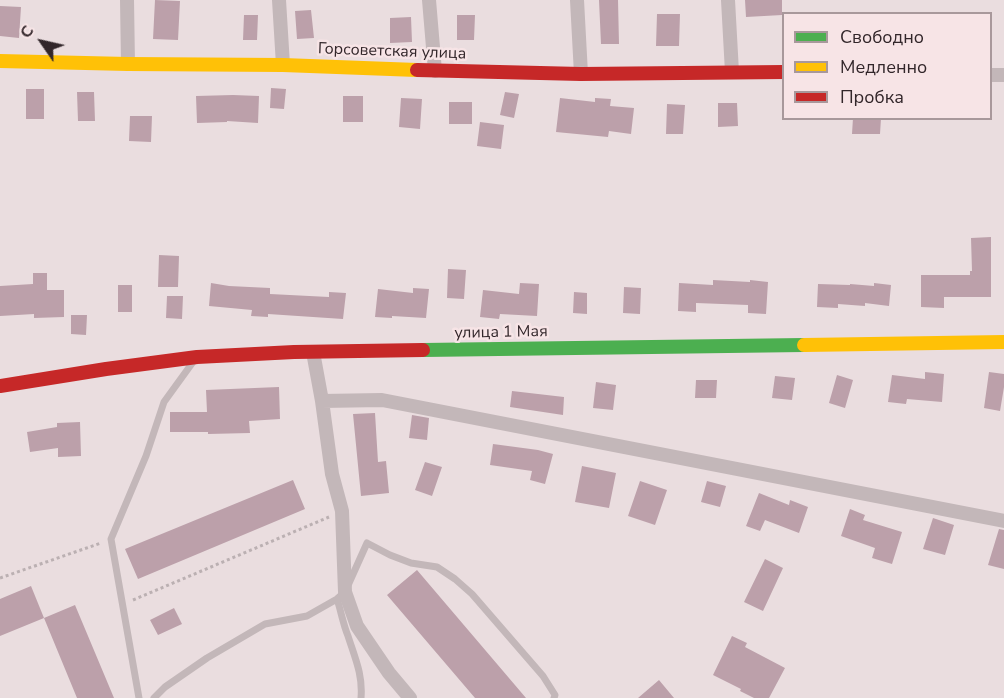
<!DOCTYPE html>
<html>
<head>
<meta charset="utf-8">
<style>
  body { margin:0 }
  #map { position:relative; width:1004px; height:698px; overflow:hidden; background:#eadddf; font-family:"Nunito Sans",sans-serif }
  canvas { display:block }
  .legend { position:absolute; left:782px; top:12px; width:210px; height:108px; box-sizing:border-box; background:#f7e4e6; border:2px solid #a8989b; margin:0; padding:8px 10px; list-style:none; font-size:18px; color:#32262a }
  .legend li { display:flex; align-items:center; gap:12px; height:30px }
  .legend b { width:30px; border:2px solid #a8989b }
  .north { position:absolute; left:12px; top:12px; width:60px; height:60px; -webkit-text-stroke:4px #f7e4e6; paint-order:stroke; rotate:304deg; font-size:16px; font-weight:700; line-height:24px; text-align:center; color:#32262a }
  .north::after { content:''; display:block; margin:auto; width:21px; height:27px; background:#32262a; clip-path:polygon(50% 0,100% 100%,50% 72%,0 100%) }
</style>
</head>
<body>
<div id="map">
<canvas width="1004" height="698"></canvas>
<ul class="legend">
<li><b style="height:8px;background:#4caf50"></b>Свободно</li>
<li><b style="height:8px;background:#ffc107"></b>Медленно</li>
<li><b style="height:8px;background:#c62828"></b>Пробка</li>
</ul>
<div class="north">С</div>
</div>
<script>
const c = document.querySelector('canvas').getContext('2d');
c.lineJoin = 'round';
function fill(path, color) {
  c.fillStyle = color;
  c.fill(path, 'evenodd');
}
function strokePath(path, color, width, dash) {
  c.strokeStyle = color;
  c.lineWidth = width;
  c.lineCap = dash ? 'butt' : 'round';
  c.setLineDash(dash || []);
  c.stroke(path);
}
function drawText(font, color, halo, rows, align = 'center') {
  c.font = font + ' "Nunito Sans",sans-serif';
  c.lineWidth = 5;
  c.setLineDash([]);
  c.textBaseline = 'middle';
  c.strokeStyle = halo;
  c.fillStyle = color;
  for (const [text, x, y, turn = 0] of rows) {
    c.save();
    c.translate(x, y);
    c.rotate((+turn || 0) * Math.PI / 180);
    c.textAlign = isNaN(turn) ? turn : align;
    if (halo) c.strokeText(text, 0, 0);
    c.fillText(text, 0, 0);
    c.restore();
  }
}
fill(new Path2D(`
  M155 0 180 1 178 40 153 39Z
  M599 0H618L619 44H601Z
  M745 0H782V15L746 17Z
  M0 6 21 7 19 38 0 36Z
  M311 10 314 38 297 39 295 11Z
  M657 14H680L679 46H656Z
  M244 15H258L257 40H243Z
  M457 15H475L474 40H457Z
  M411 17 412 42 390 43V18Z
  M271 88 286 89 284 109 270 108Z
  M26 89H44V119H26Z
  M77 92H94L95 121H78Z
  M505 92 519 94 514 118 500 115Z
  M233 95 259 96 258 123 227 121V122L197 123 196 96Z
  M343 96H363V122H343Z
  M401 98 422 99 420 129 399 127Z
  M560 98 595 102V98L611 99 610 106 634 108 631 134 609 131 608 137 556 132Z
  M449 102H472V124H449Z
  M718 103H737L738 126 718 127Z
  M667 104 685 105 683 134H666Z
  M130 116H152L151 142 129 141Z
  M853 118H881L880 134H852Z
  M480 122 504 125 501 149 477 146Z
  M991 237V297H944V308L921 307V275H970V271H972L971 238Z
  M159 255 179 256 178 287H158Z
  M448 269 466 270 464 299 447 298Z
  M33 273H47V290H64V317L34 318V314L0 316V286L33 284Z
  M713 280 750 282V280L768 282 766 314 748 313V305L696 303V312L678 311 679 283 713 285Z
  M211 283 229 286 270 288V294L329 297V292L346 293 343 319 268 314V317L251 316 252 310 209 306Z
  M520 283 539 284 537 316 500 314 499 319 480 317 483 290 519 294Z
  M874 283 891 285 889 306 865 303V306L838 304V308L817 307 818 284 850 285V284L874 286Z
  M118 285H132V312H118Z
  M624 287 641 288 640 314 623 313Z
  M413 288 429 289 426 318 392 316V318L375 317 378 289 413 293Z
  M574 292 587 293V314L573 313Z
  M167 296H183L182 319 166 318Z
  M71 315H87L86 335 71 334Z
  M925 372 944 374 942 402 907 399 906 404 888 402 892 375 925 379Z
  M989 372 1004 374V387L1000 411 984 408Z
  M837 375 853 380 845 408 829 403Z
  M775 376 795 378 792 400 772 398Z
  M696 380H717L716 398H695Z
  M596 382 616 385 613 410 593 408Z
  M279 387 280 419 249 421 250 433 208 434V432H170V412H207L206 390Z
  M512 391 564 397 563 415 510 407Z
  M375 413 378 462 386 461 389 493 361 496 353 414Z
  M412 415 429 418 427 440 409 438Z
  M80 422 81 456 58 457V448L30 452 27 432 57 427V423Z
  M493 444 538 450 553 454 545 484 530 480 532 471 490 465Z
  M425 462 442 467 432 496 415 490Z
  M582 466 616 473 609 508 575 502Z
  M293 480 305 509 138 579 125 549Z
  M640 481 667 490 655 525 628 516Z
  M707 481 726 486 720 507 701 502Z
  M759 493 789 505 790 500 808 507 799 533 765 520 760 531 746 526Z
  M850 509 865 515 863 520 902 532 892 564 872 558 875 548 841 536Z
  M933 518 954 525 945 555 923 549Z
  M999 529 1004 530V569L988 565Z
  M765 559 783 568 763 611 744 602Z
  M417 570 526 698H475L387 595Z
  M31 586 44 618 0 636V599Z
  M75 605 114 698H77L44 618Z
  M174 608 182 624 158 635 150 620Z
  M732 636 747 643 745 647 785 668 769 698H754L740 691 741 689 713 675Z
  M659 680 674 698H638Z`), '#bca0aa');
strokePath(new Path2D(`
  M0 578 101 543
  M133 600 329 517`), '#bbb0b2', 3, [3, 3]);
strokePath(new Path2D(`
  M337 599C341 611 343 624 348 636 355 658 363 675 361 698
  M139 698 111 539 146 456 164 402 193 362
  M154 698 165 687 207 658 265 624 307 616 337 599 345 592 367 543 390 555 411 563 437 567 455 579 472 594 543 676 555 695 554 698`), '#c3b7b9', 7);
strokePath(new Path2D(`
  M127 0 128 64
  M279 0 283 65
  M429 0 435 71
  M577 0 581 74
  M728 0 732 72
  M990 75H1004
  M313 352 322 401 332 474 342 511 345 592 357 626 389 673 410 698
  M322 401 382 400 1004 521`), '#c3b7b9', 14);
strokePath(new Path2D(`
  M423 350 804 345`), '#4caf50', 14);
strokePath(new Path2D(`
  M0 61 128 64 283 65 417 70
  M804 345 1004 342`), '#ffc107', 14);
strokePath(new Path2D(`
  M417 70 581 74 784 72
  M0 386 106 369 197 357 294 352 423 350`), '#c62828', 14);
drawText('16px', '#32262a', '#f7e4e6', [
  ["Горсоветская улица",392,52,2],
  ["улица 1 Мая",501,333,-1]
]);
</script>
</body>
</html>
